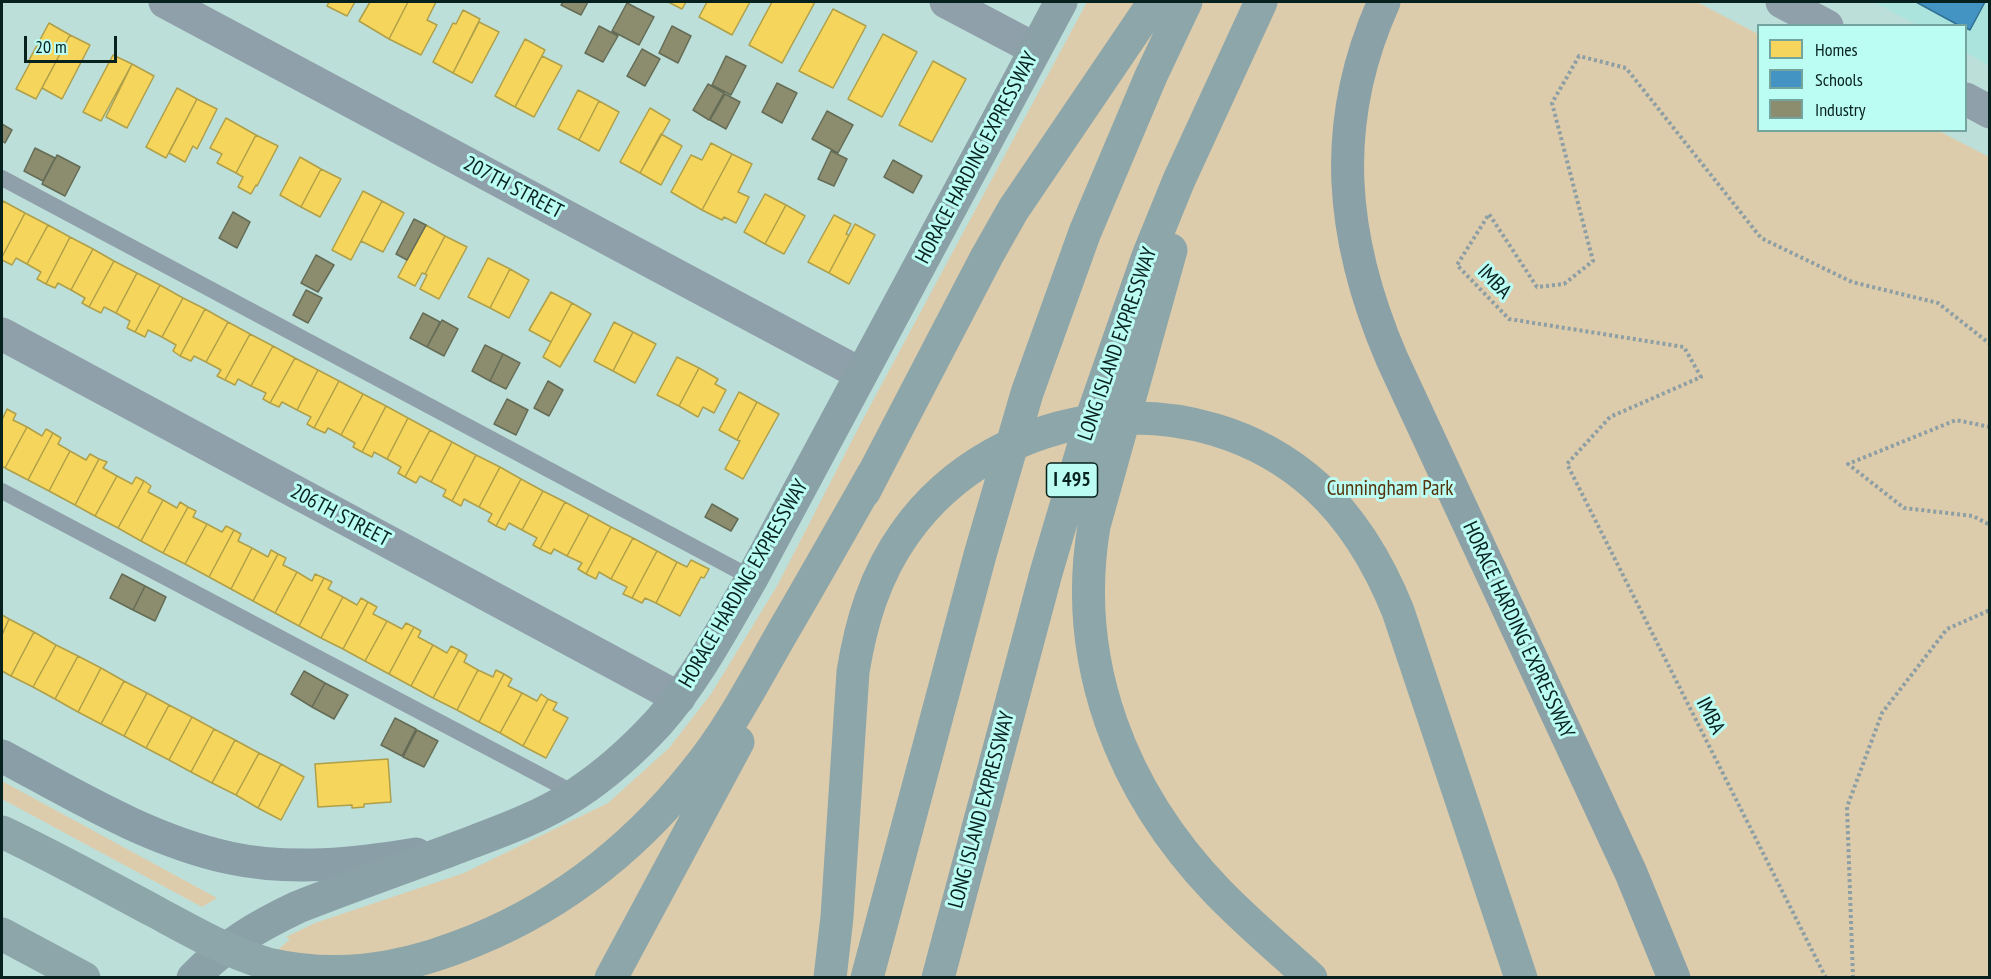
<!DOCTYPE html>
<html>
<head>
<meta charset="utf-8">
<style>
  body { margin:0 }
  #map { position:relative; width:1991px; height:979px; overflow:hidden; background:#bddfda; font-family:"PT Sans Narrow",sans-serif }
  canvas { display:block }
  .frame { position:absolute; inset:0; border:3px solid #06211e; pointer-events:none }
  .legend { position:absolute; left:1757px; top:24px; width:210px; height:108px; box-sizing:border-box; background:#bbfcf3; border:2px solid #73a49e; margin:0; padding:8px 10px; list-style:none; font-size:18px; color:#06211e }
  .legend li { display:flex; align-items:center; gap:12px; height:30px }
  .legend b { width:30px; border:2px solid #73a49e }
  .scale { position:absolute; left:24px; top:36px; width:93px; height:27px; box-sizing:border-box; border:3px solid #06211e; border-top:0; padding-left:8px; font-size:18px; line-height:21px; white-space:nowrap; color:#06211e; -webkit-text-stroke:4px #bbfcf3; paint-order:stroke }
</style>
</head>
<body>
<div id="map">
<canvas width="1991" height="979"></canvas>
<div class="frame"></div>
<ul class="legend">
<li><b style="height:16px;background:#f6d55c"></b>Homes</li>
<li><b style="height:16px;background:#4393c3"></b>Schools</li>
<li><b style="height:16px;background:#8c8c6e"></b>Industry</li>
</ul>
<div class="scale">20 m</div>
</div>
<script>
const c = document.querySelector('canvas').getContext('2d');
c.lineJoin = 'round';
function fill(path, color) {
  c.fillStyle = color;
  c.fill(path, 'evenodd');
}
function strokePath(path, color, width, dash) {
  c.strokeStyle = color;
  c.lineWidth = width;
  c.lineCap = dash ? 'butt' : 'round';
  c.setLineDash(dash || []);
  c.stroke(path);
}
function drawText(font, color, halo, rows, align = 'center') {
  c.font = font + ' "PT Sans Narrow",sans-serif';
  c.lineWidth = 6;
  c.setLineDash([]);
  c.textBaseline = 'middle';
  c.strokeStyle = halo;
  c.fillStyle = color;
  for (const [text, x, y, turn = 0] of rows) {
    c.save();
    c.translate(x, y);
    c.rotate((+turn || 0) * Math.PI / 180);
    c.textAlign = isNaN(turn) ? turn : align;
    if (halo) c.strokeText(text, 0, 0);
    c.fillText(text, 0, 0);
    c.restore();
  }
}
fill(new Path2D(`
  M1874 2H1989V66L1966 52V26L1917 25Z`), '#abe4dc');
fill(new Path2D(`
  M1087 2H1697L1758 34V130L1939 131 1989 157V977L247 978 290 939 286 937 315 923 464 873 608 803 669 748 711 694 777 586 862 421Z
  M2 781 217 898 202 907 2 799Z`), '#ddccab');
const homes = new Path2D(`
  M329 2H355L347 16 327 6Z
  M370 2H408L389 39 359 21Z
  M408 2H436L427 20 437 25 421 55 389 39Z
  M668 2H686L682 9Z
  M707 2H750L732 35 699 17Z
  M772 2H815L782 63 749 45Z
  M833 9 866 26 833 88 799 71Z
  M463 10 480 19 453 73 433 62 453 23 456 24Z
  M479 22 499 32 472 83 453 73Z
  M49 23 70 35 36 99 16 89 30 63 28 62Z
  M883 34 917 52 882 117 848 99Z
  M70 35 90 45 62 99 42 88Z
  M525 39 545 50 515 107 495 96Z
  M113 55 132 64 101 121 83 112Z
  M542 56 562 66 534 117 515 107Z
  M933 61 966 79 932 142 899 125Z
  M132 64 154 76 127 128 106 117Z
  M177 88 197 99 166 158 146 147Z
  M578 90 599 101 579 140 558 129Z
  M197 99 217 109 197 149 193 146 185 162 169 153Z
  M599 101 619 112 599 151 579 140Z
  M650 108 670 120 640 173 620 162Z
  M226 118 256 135 236 173 217 163 222 154 210 148Z
  M661 134 682 146 661 185 640 173Z
  M256 135 278 146 257 186 256 185 251 194 238 187 243 177 236 173Z
  M711 143 732 154 702 210 671 192 691 155 702 160Z
  M732 154 752 164 738 192 749 197 736 223 724 217 722 220 702 210Z
  M300 157 321 169 301 207 280 195Z
  M321 169 341 179 320 217 301 207Z
  M363 191 382 201 351 260 332 250Z
  M765 194 786 205 765 244 744 232Z
  M3 201 25 213 2 257V205Z
  M382 201 404 213 383 252 361 241Z
  M786 205 805 216 784 254 765 244Z
  M25 213 48 225 27 264 16 258 12 265 2 260V257Z
  M834 215 851 224 846 234 849 235 829 273 808 262Z
  M855 224 875 235 849 284 829 273Z
  M48 225 70 237 46 284 37 279 41 272 27 264Z
  M426 225 445 236 425 274 422 273 415 286 398 277Z
  M445 236 467 247 439 299 420 289 427 275 425 274Z
  M70 237 93 249 71 290 58 283 55 288 46 284Z
  M93 249 114 261 89 307 82 303 85 298 71 290Z
  M488 258 510 269 490 308 468 297Z
  M114 261 137 273 116 313 104 307 101 313 89 307Z
  M510 269 529 280 509 318 490 308Z
  M137 273 160 285 135 332 127 328 130 321 116 313Z
  M160 285 183 298 162 337 148 330 145 337 135 332Z
  M551 292 572 303 551 342 529 330Z
  M183 298 205 309 180 356 173 351 176 345 162 337Z
  M572 303 591 314 560 367 543 357Z
  M205 309 228 322 206 362 194 356 191 361 180 356Z
  M228 322 250 334 225 380 217 376 221 370 206 362Z
  M614 322 633 332 613 371 594 361Z
  M633 332 656 344 635 383 613 371Z
  M250 334 273 346 251 386 238 379 235 385 225 380Z
  M273 346 295 358 270 403 263 399 266 393 251 386Z
  M677 357 699 368 679 406 657 395Z
  M295 358 318 370 297 410 282 402 279 407 270 403Z
  M699 368 718 379 715 384 726 390 714 413 703 407 698 417 679 406Z
  M318 370 339 381 314 428 307 424 311 417 297 410Z
  M339 381 363 394 341 435 328 428 325 433 314 428Z
  M739 392 757 402 737 440 719 430Z
  M363 394 386 406 362 452 353 447 355 443 341 435Z
  M757 402 779 414 743 479 725 469 740 441 737 440Z
  M386 406 408 418 387 459 374 452 372 457 362 452Z
  M7 409 16 414 13 420 27 427 5 468 2 466V420Z
  M408 418 430 430 405 477 398 473 401 467 387 459Z
  M27 427 42 436 46 429 53 433 28 480 5 468Z
  M430 430 452 442 431 482 420 476 416 483 405 477Z
  M53 433 61 438 58 444 70 451 49 491 28 480Z
  M452 442 476 455 452 501 443 496 446 490 431 482Z
  M70 451 86 460 90 454 99 459 75 505 49 491Z
  M476 455 500 467 479 507 464 499 461 506 452 501Z
  M99 459 107 462 103 468 117 476 95 516 75 505Z
  M500 467 521 479 496 526 488 521 492 514 479 507Z
  M117 476 132 484 136 477 144 481 118 528 95 516Z
  M521 479 543 491 522 530 509 523 505 530 496 526Z
  M144 481 151 486 148 492 163 500 141 541 118 528Z
  M543 491 565 502 540 549 533 545 537 538 522 530Z
  M163 500 177 508 180 502 188 507 163 553 141 541Z
  M565 502 589 515 567 556 554 549 551 554 540 549Z
  M188 507 196 511 193 517 207 524 185 564 163 553Z
  M589 515 611 527 586 574 578 569 582 563 567 556Z
  M207 524 222 532 226 526 234 530 209 577 185 564Z
  M611 527 633 538 611 579 599 572 596 579 586 574Z
  M234 530 241 534 238 541 252 548 231 589 209 577Z
  M633 538 657 551 632 598 623 594 627 587 611 579Z
  M252 548 268 557 271 550 278 554 253 601 231 589Z
  M657 551 677 562 656 603 645 598 642 603 632 598Z
  M278 554 286 558 283 565 297 572 275 613 253 601Z
  M691 560 709 569 704 578 701 577 680 616 656 603 677 562 687 567Z
  M297 572 312 581 315 574 324 578 299 626 275 613Z
  M324 578 332 582 328 589 343 597 321 638 299 626Z
  M343 597 357 605 361 598 368 602 343 649 321 638Z
  M368 602 377 607 373 614 387 621 365 661 343 649Z
  M2 615 9 619 2 635Z
  M9 619 34 632 11 676 2 671V635Z
  M387 621 402 629 406 623 414 627 389 674 365 661Z
  M414 627 421 631 418 637 433 645 411 686 389 674Z
  M34 632 56 645 33 687 11 676Z
  M56 645 78 656 55 699 33 687Z
  M433 645 447 653 451 646 459 650 433 698 411 686Z
  M459 650 467 655 464 662 478 670 457 710 433 698Z
  M78 656 101 668 78 712 55 699Z
  M101 668 124 681 101 724 78 712Z
  M478 670 493 677 496 670 504 674 479 722 457 710Z
  M504 674 512 679 508 686 522 693 500 733 479 722Z
  M124 681 147 693 124 736 101 724Z
  M147 693 169 705 146 748 124 736Z
  M522 693 537 701 541 694 548 699 523 746 500 733Z
  M548 699 557 703 553 710 568 718 546 758 523 746Z
  M169 705 192 717 169 760 146 748Z
  M192 717 214 729 191 772 169 760Z
  M214 729 235 740 212 783 191 772Z
  M235 740 259 753 236 795 212 783Z
  M259 753 281 764 258 808 236 795Z
  M388 759 391 802 364 804V807L352 808V805L318 807 315 764Z
  M281 764 304 777 281 820 258 808Z`);
fill(homes, '#f6d55c');
strokePath(homes, '#ae9f49', 1.5);
const schools = new Path2D(`
  M1916 2H1985L1970 30 1966 28V26H1960Z`);
fill(schools, '#4393c3');
strokePath(schools, '#317192', 1.5);
const industry = new Path2D(`
  M563 2H588L581 15 561 5Z
  M627 3 654 17 639 45 612 31Z
  M599 26 618 36 603 62 585 53Z
  M672 26 691 36 678 63 659 53Z
  M642 49 660 59 645 86 627 76Z
  M726 56 746 66 731 95 712 85Z
  M777 83 797 93 782 123 762 112Z
  M708 84 724 93 709 120 693 110Z
  M725 94 740 102 726 129 710 120Z
  M827 111 853 125 838 153 812 139Z
  M2 124 12 130 5 143 2 141Z
  M35 148 55 158 43 181 24 171Z
  M831 151 847 159 834 186 818 179Z
  M57 155 80 167 65 196 42 184Z
  M893 160 922 176 913 193 884 177Z
  M233 212 250 222 237 248 219 238Z
  M414 219 426 225 407 260 396 254Z
  M316 255 334 265 318 292 301 283Z
  M306 290 322 298 308 323 293 315Z
  M423 313 440 322 427 347 410 338Z
  M442 320 458 329 444 356 427 347Z
  M485 345 503 354 490 381 472 371Z
  M503 354 520 363 506 389 490 381Z
  M548 381 563 390 549 416 534 408Z
  M507 399 528 410 516 435 494 424Z
  M712 504 738 519 731 531 705 517Z
  M122 574 145 586 133 610 110 598Z
  M145 586 166 597 155 621 133 610Z
  M304 671 325 683 312 707 291 694Z
  M325 683 348 695 334 719 312 707Z
  M395 718 416 729 402 756 381 745Z
  M417 730 438 741 424 767 403 757Z`);
fill(industry, '#8c8c6e');
strokePath(industry, '#646c56', 1.5);
strokePath(new Path2D(`
  M1990 427 1956 420 1848 464 1904 508 1973 516 1990 525
  M1826 978 1567 464 1610 417 1701 377 1684 347 1509 319 1457 265 1489 214 1537 287 1564 284 1593 261 1552 103 1579 56 1626 68 1761 238 1852 282 1938 303 1990 344
  M1853 978 1847 807 1882 713 1947 629 1990 610`), '#8d9fa4', 4, [3, 3]);
strokePath(new Path2D(`
  M2 178 752 578
  M2 491 576 794`), '#90a0aa', 16);
strokePath(new Path2D(`
  M165 2 861 374
  M946 2 1035 49
  M1782 2 1827 26
  M1966 99 1990 112
  M2 334 679 698`), '#90a0aa', 33);
strokePath(new Path2D(`
  M2 756C75 795 148 840 230 858 290 871 356 864 416 854`), '#899ea7', 33);
strokePath(new Path2D(`
  M1384 2C1329 124 1340 238 1392 359L1631 873 1674 978
  M193 978C223 946 260 925 298 907 349 887 400 869 451 850 493 834 538 819 576 794 605 775 634 749 658 723 696 680 723 628 752 578L1061 2`), '#8aa1a7', 33);
strokePath(new Path2D(`
  M1171 250 1094 526C1071 663 1122 792 1217 891 1247 922 1279 949 1311 978
  M864 492 987 256 1013 210 1154 2
  M2 832C53 856 103 884 154 911 191 931 227 952 268 964 334 979 395 971 458 947 553 912 631 852 694 773 729 731 755 680 782 633 813 580 843 527 873 474
  M2 934 84 978
  M611 978 738 742
  M830 978 837 917 853 672C861 622 875 575 905 533 998 402 1197 378 1317 487 1354 521 1379 564 1398 611L1521 978
  M867 978 980 555 1027 393 1085 232 1151 76 1186 2
  M938 978 1046 573 1093 414 1148 256 1179 180 1261 2`), '#8da6aa', 33);
for (const [x, y, w] of [
  [1072,480,51]
]) {
  const box = new Path2D();
  box.roundRect(x - w / 2, y - 17, w, 34, 4.5);
  c.fillStyle = '#bbfcf3';
  c.fill(box);
  strokePath(box, '#06211e', 1.5);
}
drawText('bold 20px', '#06211e', null, [
  ["I 495",1072,480]
]);
drawText('21px', '#06211e', '#bbfcf3', [
  ["HORACE HARDING EXPRESSWAY",977,158,-62],
  ["207TH STREET",513,188,28],
  ["IMBA",1494,282,46],
  ["LONG ISLAND EXPRESSWAY",1118,344,-71],
  ["206TH STREET",340,516,28],
  ["HORACE HARDING EXPRESSWAY",744,584,-60],
  ["HORACE HARDING EXPRESSWAY",1518,630,65],
  ["IMBA",1710,716,63],
  ["LONG ISLAND EXPRESSWAY",982,810,-75]
]);
drawText('21px', '#55330a', '#bbfcf3', [
  ["Cunningham Park",1390,489]
]);
</script>
</body>
</html>
